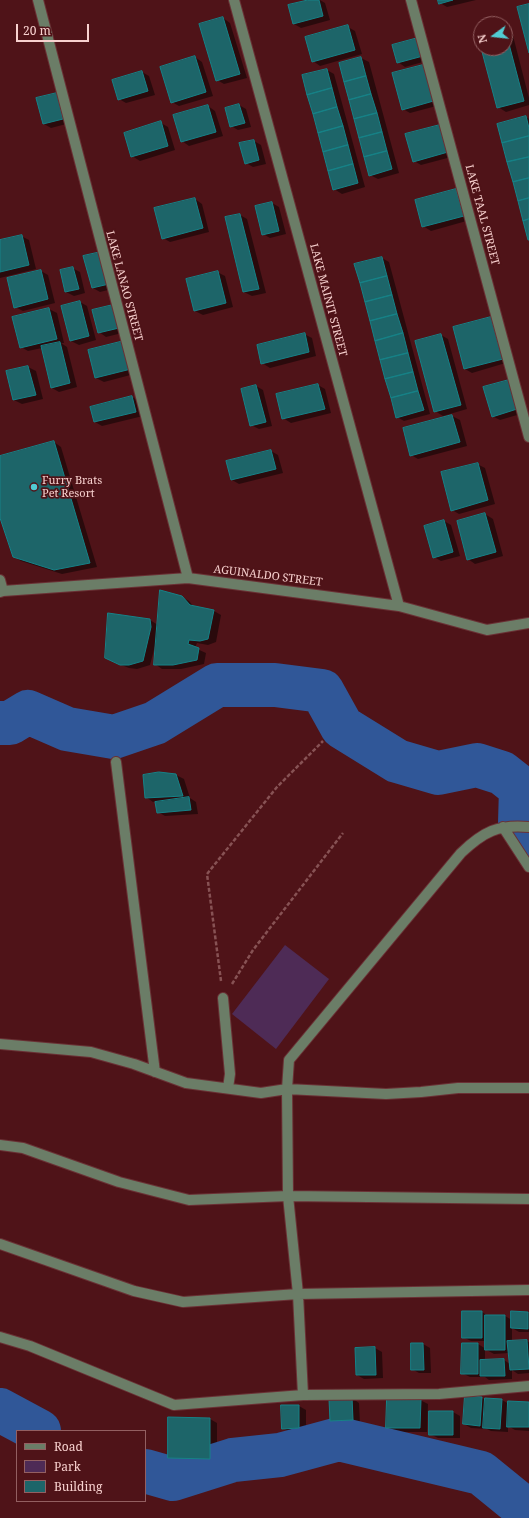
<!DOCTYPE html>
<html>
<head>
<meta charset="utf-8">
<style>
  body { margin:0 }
  #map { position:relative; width:529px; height:1518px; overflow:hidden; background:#4f1318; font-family:"Noto Serif",serif }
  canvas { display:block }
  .legend { position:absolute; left:16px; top:1430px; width:130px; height:72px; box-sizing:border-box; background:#4f1318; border:1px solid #935f61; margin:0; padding:5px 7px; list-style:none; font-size:12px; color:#f8d1cf }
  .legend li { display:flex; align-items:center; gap:8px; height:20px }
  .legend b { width:20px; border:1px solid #935f61 }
  .north { position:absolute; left:473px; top:16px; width:40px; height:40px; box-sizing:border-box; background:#4f1318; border:1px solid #935f61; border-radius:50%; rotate:255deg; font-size:11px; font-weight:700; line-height:16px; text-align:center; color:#f8d1cf }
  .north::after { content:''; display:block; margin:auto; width:14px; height:18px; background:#51ccd3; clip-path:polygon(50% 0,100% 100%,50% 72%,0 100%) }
  .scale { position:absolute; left:16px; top:24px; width:73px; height:18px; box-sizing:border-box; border:2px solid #f8d1cf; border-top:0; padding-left:5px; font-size:12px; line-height:14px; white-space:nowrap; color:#f8d1cf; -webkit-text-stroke:3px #4f1318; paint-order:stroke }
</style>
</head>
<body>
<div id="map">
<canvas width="529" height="1518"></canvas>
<ul class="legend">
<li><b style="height:5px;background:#6b7d67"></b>Road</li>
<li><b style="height:11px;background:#4e2b56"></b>Park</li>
<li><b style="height:11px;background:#1d6569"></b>Building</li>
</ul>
<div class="north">N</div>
<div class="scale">20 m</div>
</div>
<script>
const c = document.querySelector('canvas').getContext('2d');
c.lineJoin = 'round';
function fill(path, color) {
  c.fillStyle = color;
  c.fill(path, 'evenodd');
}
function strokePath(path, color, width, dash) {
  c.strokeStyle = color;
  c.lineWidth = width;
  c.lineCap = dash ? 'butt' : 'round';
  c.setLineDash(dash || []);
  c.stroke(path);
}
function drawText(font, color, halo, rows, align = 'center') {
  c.font = font + ' "Noto Serif",serif';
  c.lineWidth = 3.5;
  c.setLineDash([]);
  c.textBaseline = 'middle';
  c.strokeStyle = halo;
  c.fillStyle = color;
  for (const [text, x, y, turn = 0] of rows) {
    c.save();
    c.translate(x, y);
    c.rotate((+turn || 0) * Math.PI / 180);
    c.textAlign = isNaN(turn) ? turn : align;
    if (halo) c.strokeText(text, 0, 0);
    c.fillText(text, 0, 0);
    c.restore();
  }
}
fill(new Path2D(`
  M285 945 329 979 276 1049 232 1014Z`), '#4e2b56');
fill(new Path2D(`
  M312 0H320L325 3 330 20 301 28 294 24Z
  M439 0H476L447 7 440 3Z
  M223 18 230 23 247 78 224 84 217 80Z
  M505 25 511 28 529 98V105L506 112 498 107 482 48H505Z
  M348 27 355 31 362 54 320 66 313 61Z
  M418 39 430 60 405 67 398 62Z
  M195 57 202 62 213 96 179 106 172 102Z
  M361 58 369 62 399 173 378 179 370 175Z
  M327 70 334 74 365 187 342 194 334 189Z
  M142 72 149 76 155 95 126 103 119 99Z
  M393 74 444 104 410 113 403 109Z
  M57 94 64 99 70 123 51 128 44 124Z
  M239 105 246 109 251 127 238 130 231 126Z
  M208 106 215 111 223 136 189 146 182 141Z
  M526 117 529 119V239Z
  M161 123 168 127 175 150 140 161 132 156Z
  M440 126 455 156 421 165 414 161Z
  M254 141 261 145 266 164 253 167 246 163Z
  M456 190 463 194 470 220 431 231 423 226Z
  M195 199 202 204 209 232 170 242 163 238Z
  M272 203 279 207 286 234 270 238 263 234Z
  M240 215 247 219 266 293 252 296 244 292 226 218Z
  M21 236 29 240 36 269 0 278V241Z
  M85 257 116 288 100 292 93 288Z
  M382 258 389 262 430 414 404 421 397 417Z
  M72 268 80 272 85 293 74 296 66 292Z
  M41 271 48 275 55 303 23 311 15 307Z
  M217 272 225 276 233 307 203 315 195 311Z
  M80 302 87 306 96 340 79 345 71 341Z
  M113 306 126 332 106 337 99 332Z
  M49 309 57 313 64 343H61L67 347 77 387 59 392 52 388 42 348 28 351 21 347 14 318Z
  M491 318 499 322 509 362 472 373 465 369Z
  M304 334 312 338 316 356 270 368 262 363Z
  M441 335 448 339 467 409 443 416 435 411Z
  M89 351 138 373 104 382 96 378Z
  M28 367 36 371 43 399 22 404 14 400Z
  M318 385 325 389 331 413 291 423 283 418Z
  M256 386 263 390 272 426 259 429 251 425Z
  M516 386 524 413 500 420 492 416Z
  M132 397 139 401 143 416 102 426 95 422Z
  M452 416 460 420 467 446 418 459 411 455Z
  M54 442 61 447 97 567 62 574 21 561 13 556 0 514V457Z
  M271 451 278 455 283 473 239 484 232 480Z
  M477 464 485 468 495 504 459 514 452 510Z
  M485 514 493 519 503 556 475 564 468 559Z
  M444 521 451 525 460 556 441 561 434 557Z
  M182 597 189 601 194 607 214 611 221 615 216 642 208 645 197 643 195 648 206 653 204 664 181 669H162L155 664 157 642H156L150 665 137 669 129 668 114 662 150 620 158 625Z
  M176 775 184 779 190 798 196 802 198 814 165 816 158 812 156 801 153 802 146 797Z
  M482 1312 488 1316H505L512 1320 529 1313V1332H519L512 1328V1342L526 1341 529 1342V1373L518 1374 512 1370V1379L489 1380 485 1377H470L462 1373 478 1344 486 1349V1341H471L463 1337ZM485 1349 494 1354 509 1353 510 1364 504 1360 485 1361Z
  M412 1344H423L430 1348 431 1373H419L412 1369Z
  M375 1348 382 1352 383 1378 364 1379 357 1375 356 1349Z
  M352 1398 359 1403 360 1424 339 1425 331 1421Z
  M482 1398 486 1400H502L509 1404 529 1403V1431L515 1430 508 1426V1432L491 1431 487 1429 471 1428 464 1424Z
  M420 1400 428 1404 427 1432H395L387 1427Z
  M299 1406 306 1410V1432H290L283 1428Z
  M453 1412 460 1416V1438H438L430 1434Z
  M210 1419 217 1423V1463L176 1462 169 1458Z`), '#0007');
strokePath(new Path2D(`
  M0 723H10L28 712 67 729 114 737 155 723 217 685H275L322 691 342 727 397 761 438 773 477 765 502 773 521 788 520 823 529 834
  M0 1410 39 1431
  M145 1471 173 1479 233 1460 280 1455 339 1439 481 1473 529 1512`), '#305798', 44);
const building = new Path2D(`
  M308 0H319L323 16 293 24 288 5Z
  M438 0H453L439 4Z
  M529 4V53L517 7Z
  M223 17 240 74 216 81 199 24Z
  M348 25 355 50 312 62 305 37Z
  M481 29V47L477 30Z
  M505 29 524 101 497 108 481 48H505Z
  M418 38 423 56 397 63 392 45Z
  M195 56 206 92 171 103 160 67Z
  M361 57 366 76 344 82 339 63Z
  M427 64 437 100 402 110 392 73Z
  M327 69 332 88 307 95 302 75Z
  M142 71 148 91 118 100 112 80Z
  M366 76 371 94 349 100 344 82Z
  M332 88 337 107 313 114 307 95Z
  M57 93 63 119 43 124 36 98Z
  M371 94 377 113 354 119 349 100Z
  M239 104 245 123 230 127 225 108Z
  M208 105 216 132 181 142 173 115Z
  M337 107 343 126 318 133 313 114Z
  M377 113 382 132 359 138 354 119Z
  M526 116 529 128V136L502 143 497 124Z
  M161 121 168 146 131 157 124 133Z
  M440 125 448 152 413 162 405 134Z
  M343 126 348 145 323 152 318 133Z
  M382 132 387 151 364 157 359 138Z
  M529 136V157L507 162 502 143Z
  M254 140 259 160 245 164 239 143Z
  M348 145 353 164 328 171 323 152Z
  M387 151 392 169 369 176 364 157Z
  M529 157V178L513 182 507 162Z
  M353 164 358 183 333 190 328 171Z
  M529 178V198L518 201 513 182Z
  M456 189 464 216 422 227 415 200Z
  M195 198 203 228 162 239 154 208Z
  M529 198V219L523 221 518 201Z
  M272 202 279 231 262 235 255 206Z
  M240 214 259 289 243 292 225 217Z
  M529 219V240H528L523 221Z
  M22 235 29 265 0 272V240Z
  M101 252 109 284 92 288 83 256Z
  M382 257 387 276 360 283 354 264Z
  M73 267 79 289 65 292 60 270Z
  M41 270 48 299 14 308 7 278Z
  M218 271 226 303 194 311 186 279Z
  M387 276 392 295 365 302 360 283Z
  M392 295 397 314 370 321 365 302Z
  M80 301 89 336 70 341 61 306Z
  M113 305 119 328 98 333 92 310Z
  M49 308 57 339 20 348 12 317Z
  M397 314 403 333 375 341 370 321Z
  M491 317 503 359 464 369 453 327Z
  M305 333 309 352 261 364 257 345Z
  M403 333 408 353 380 360 375 341Z
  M441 334 461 405 434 412 415 341Z
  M124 341 131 369 95 378 88 350Z
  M60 342 70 383 51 388 41 346Z
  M408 353 413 372 385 379 380 360Z
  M28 366 36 395 13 400 6 371Z
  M413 372 418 391 391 398 385 379Z
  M509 380 517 409 492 417 483 387Z
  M318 384 325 409 282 419 276 394Z
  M256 385 266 422 250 426 241 389Z
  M418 391 424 410 396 418 391 398Z
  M132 396 136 412 94 422 90 407Z
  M452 415 460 442 410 456 403 428Z
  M54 441 90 563 54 570 13 557 0 518V456Z
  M271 450 276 469 231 480 226 461Z
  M478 463 488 500 451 511 441 472Z
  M485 513 496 552 467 560 457 521Z
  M444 520 453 552 433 558 424 526Z
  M160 590 182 596 190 605 214 610 208 639 200 641 189 640 188 644 199 648 197 660 173 665H154Z
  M108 613 150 619 151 627 143 661 129 665H120L105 658Z
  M159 772 176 774 183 796 145 798 143 775Z
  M189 797 191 810 157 813 155 802Z
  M462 1311H482V1338H462Z
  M511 1311 528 1312V1329L511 1328Z
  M485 1315H505V1350H485Z
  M527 1340 529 1369 510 1370 507 1341Z
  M411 1343H423L424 1370H411Z
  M462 1343H478V1374H461Z
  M375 1347 376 1375H356L355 1348Z
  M504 1359 505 1376H480V1360Z
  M465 1395 482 1397 480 1426 463 1424Z
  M352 1397 353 1420 330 1421 329 1399Z
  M485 1398 502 1399 500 1429 483 1428Z
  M387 1399H421L420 1428H386Z
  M508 1401 529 1402V1427H507Z
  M281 1405H299V1428L282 1429Z
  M429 1411H453V1435H429Z
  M168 1417 210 1418V1459L168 1458Z`);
fill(building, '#1d6569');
strokePath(building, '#168287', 1);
const minor = new Path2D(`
  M38 0 188 578
  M234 0 399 606
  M411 0 529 437
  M0 580 3 591
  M0 592 3 591 188 578 399 606 487 630 529 623
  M116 762 155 1072
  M503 827 529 867
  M223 998 230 1074 228 1088
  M0 1044 91 1052 134 1064 186 1083 261 1093 287 1089 386 1094 421 1092 458 1088H529
  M0 1145 23 1148 119 1182 189 1200 288 1196 529 1199
  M0 1244 134 1291 183 1302 298 1294 529 1290
  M0 1337 30 1346 174 1405 303 1395 439 1394 529 1386
  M303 1395 298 1294 288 1196 287 1089 289 1060 461 853C483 832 498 824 529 827`);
strokePath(minor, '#6a3135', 12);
strokePath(new Path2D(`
  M221 981 207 874 277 787 323 741
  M232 984 253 950 343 833`), '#875254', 2.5, [4, 2]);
strokePath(minor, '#6b7d67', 10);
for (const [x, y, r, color] of [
  [34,487,4,"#51ccd3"]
]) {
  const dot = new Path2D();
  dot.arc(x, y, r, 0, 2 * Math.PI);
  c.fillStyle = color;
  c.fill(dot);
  strokePath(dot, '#4f1318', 1.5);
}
drawText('11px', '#f8d1cf', '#4f1318', [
  ["LAKE TAAL STREET",482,215,75],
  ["LAKE LANAO STREET",124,286,75],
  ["LAKE MAINIT STREET",328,300,75],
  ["AGUINALDO STREET",268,576,7]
]);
drawText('11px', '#f8d1cf', '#4f1318', [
  ["Furry Brats",42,481],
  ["Pet Resort",42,494]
], 'left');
</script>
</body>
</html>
